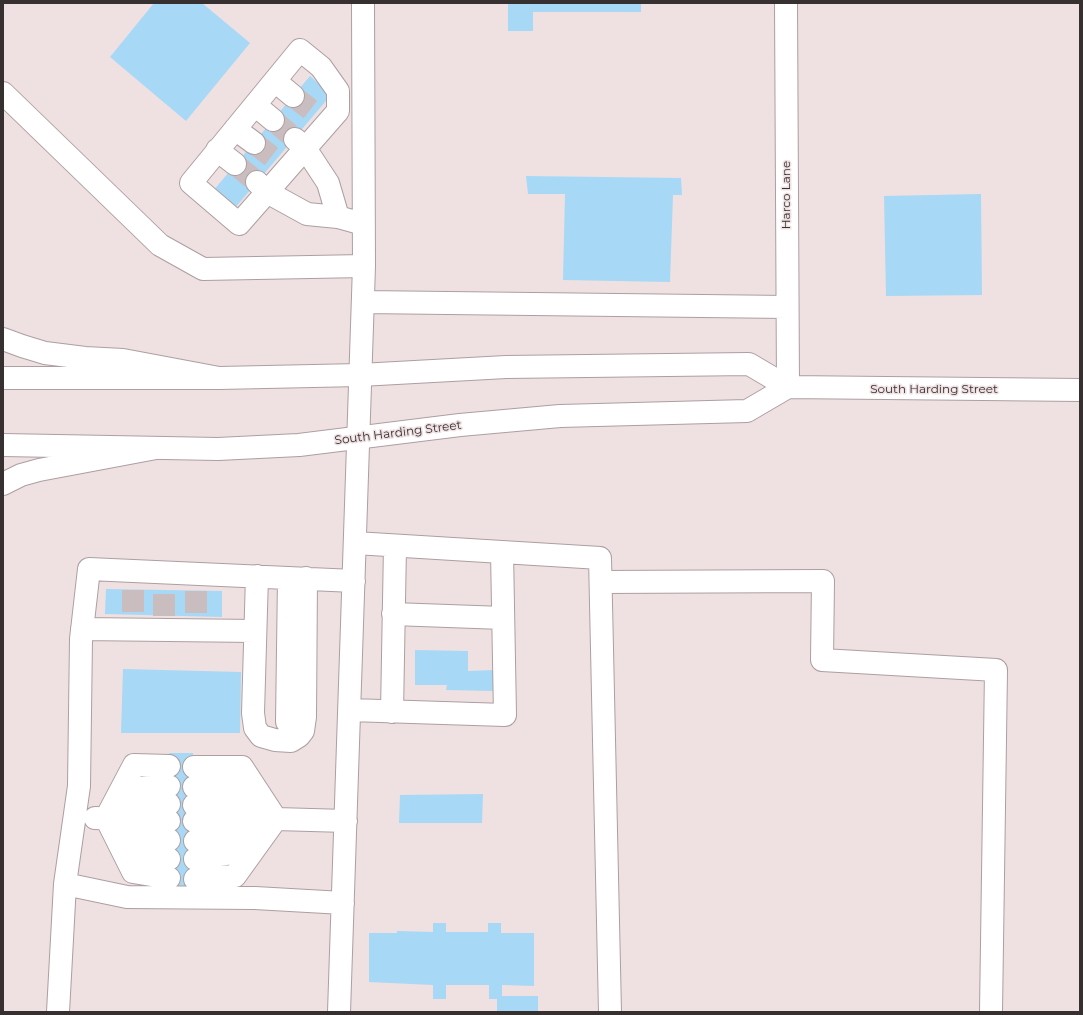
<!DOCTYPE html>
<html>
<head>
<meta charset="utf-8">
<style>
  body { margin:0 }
  #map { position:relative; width:1083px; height:1015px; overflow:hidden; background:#efe0e2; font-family:Montserrat,sans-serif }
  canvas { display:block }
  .frame { position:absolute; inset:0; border:4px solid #363031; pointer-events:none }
</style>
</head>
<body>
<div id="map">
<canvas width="1083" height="1015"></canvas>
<div class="frame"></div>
</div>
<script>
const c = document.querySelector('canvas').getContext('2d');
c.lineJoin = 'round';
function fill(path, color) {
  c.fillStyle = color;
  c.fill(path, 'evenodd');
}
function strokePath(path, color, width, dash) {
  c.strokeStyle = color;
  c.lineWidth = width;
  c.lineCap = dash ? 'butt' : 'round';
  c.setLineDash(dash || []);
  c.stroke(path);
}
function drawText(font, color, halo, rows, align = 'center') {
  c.font = font + ' Montserrat,sans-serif';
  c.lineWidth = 3;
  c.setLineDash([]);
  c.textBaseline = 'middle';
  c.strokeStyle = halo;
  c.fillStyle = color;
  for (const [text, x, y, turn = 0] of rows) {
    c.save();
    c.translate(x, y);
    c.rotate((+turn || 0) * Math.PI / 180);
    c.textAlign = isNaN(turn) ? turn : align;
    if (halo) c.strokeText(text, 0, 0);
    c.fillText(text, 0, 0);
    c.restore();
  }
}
fill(new Path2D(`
  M154 3H202L250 43 186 121 110 57Z
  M508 3H641V12H533V31H508Z
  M310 76 331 95 234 209 213 191Z
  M526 176 681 178 682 195H673L670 282 563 280 565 194H528Z
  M981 194 982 295 886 296 884 196Z
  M106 589 222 591V617L105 614Z
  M415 650 468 651V671L495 670V691L446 690 447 685H415Z
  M123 669 241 672 240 733H121Z
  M169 753H193L195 891 170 890Z
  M483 794 482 823H399L400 795Z
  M433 923H446V932H488V923H501V933H534V986L502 985V996H538V1012H497V999H489V985H446V999H433V985L369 982V933H397V931L433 932Z`), '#a7d8f6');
strokePath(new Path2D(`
  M293 96 315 113
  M273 120 294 138
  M254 143 276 160
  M235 164 257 182
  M133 590V615
  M196 591V616
  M164 616V590`), '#cabdbf', 22, [22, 11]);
const minor = new Path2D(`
  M786 3 788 387
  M300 50 321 67 338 91V111L239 224 191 183Z
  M275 81 293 96
  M3 93 160 245 203 269 364 266
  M255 105 273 120
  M235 129 254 143
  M295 139 305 148 328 183 338 217
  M217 150 235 164
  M257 182 267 192 307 214 338 217 363 224
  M363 302 787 307
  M355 543 600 558 610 1012
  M257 576 253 713 255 728 261 736 275 740 291 741 299 736 303 731 305 717 306 578
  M601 582 823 581 822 660 996 670 991 1012
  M393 614 503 618
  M82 629 255 631
  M350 710 505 715 502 552
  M392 712 395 546
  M287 722 289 578
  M194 767H242L276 819
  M194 787 246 789 263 806
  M194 805 247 804 266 814
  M118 808 140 788 169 786
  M120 812 142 803 169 804
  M95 818 169 821
  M106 818 133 872 169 878
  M106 818 134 765 169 766
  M194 821 276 819 346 821
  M120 824 146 837 169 840
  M118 830 143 854 169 859
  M195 841 223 837 254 827
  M195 859 233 853 256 835
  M195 879 235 876 276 819
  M65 884 127 897 255 898 343 903
  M58 1012 65 884 79 786 81 639 89 569 354 581
  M339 1012 364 266 363 3`);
const major = new Path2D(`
  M3 378H219L360 375 506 367 749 364 788 387
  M3 445 218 449 299 445 460 425 560 416 747 411 788 387 1080 390`);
const highway = new Path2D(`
  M3 339 22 346 45 353 85 358 123 360 219 378
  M3 484 21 475 39 470 156 448`);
strokePath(minor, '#ad9fa1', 24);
strokePath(major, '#ad9fa1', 24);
strokePath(highway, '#ad9fa1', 24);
strokePath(minor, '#fff', 22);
strokePath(major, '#fff', 22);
strokePath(highway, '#fff', 22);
drawText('12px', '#363031', '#efe0e2', [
  ["Harco Lane",786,195,-90],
  ["South Harding Street",934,389],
  ["South Harding Street",398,433,-7]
]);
</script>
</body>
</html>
